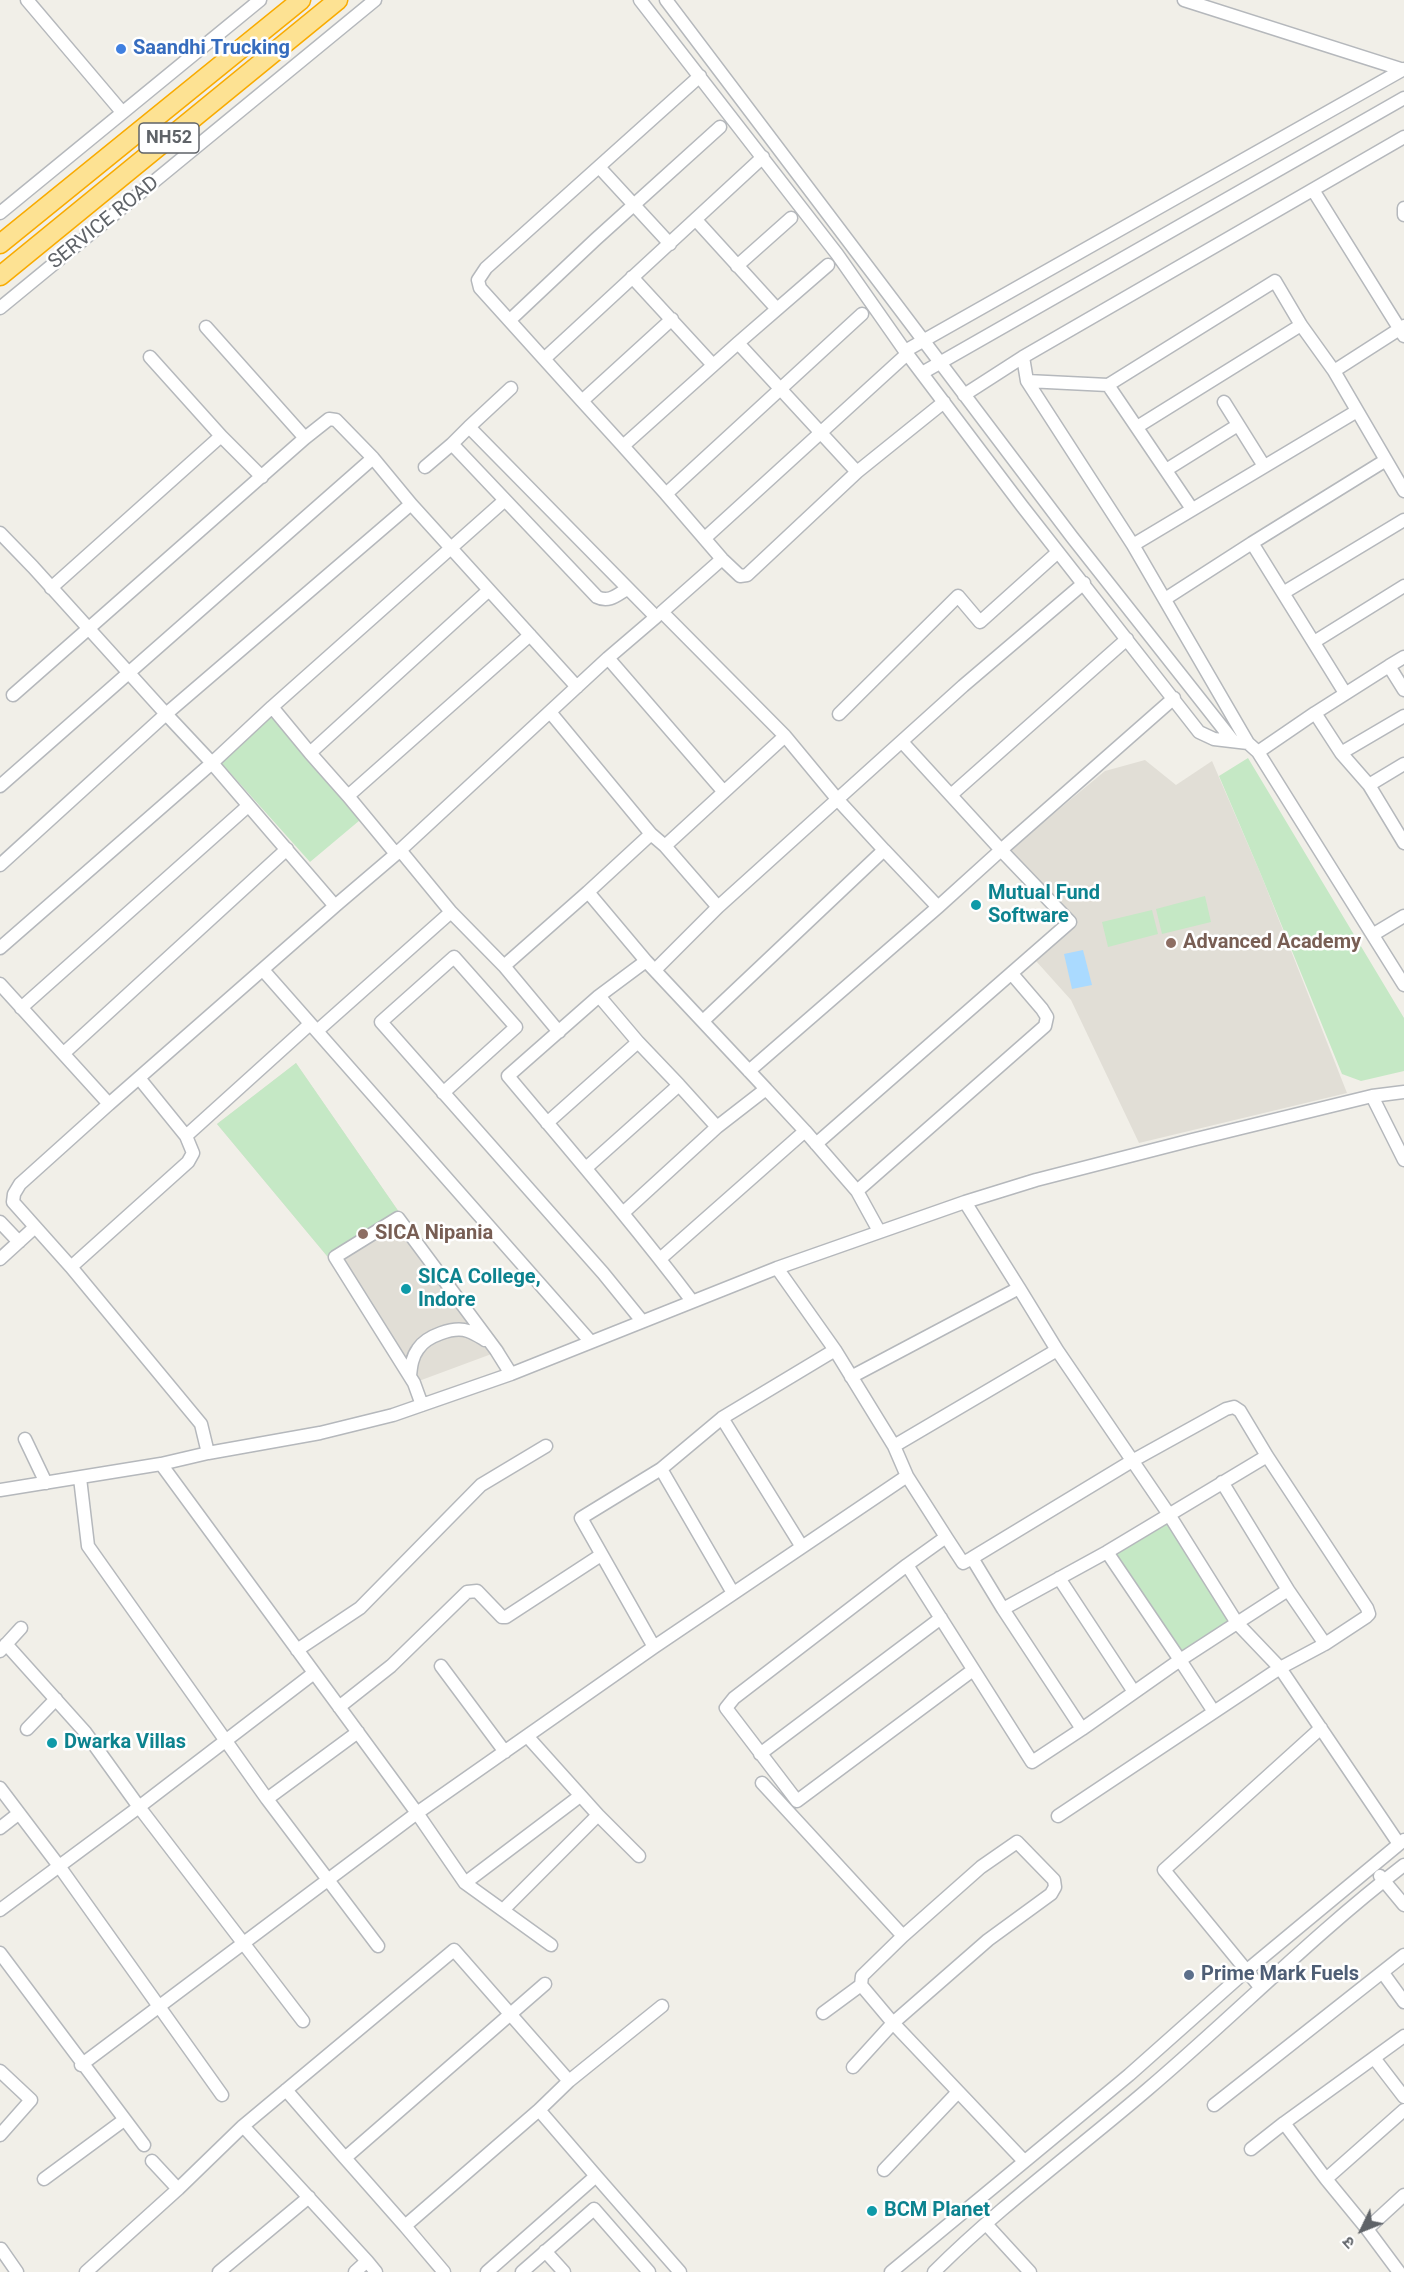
<!DOCTYPE html>
<html>
<head>
<meta charset="utf-8">
<style>
  body { margin:0 }
  #map { position:relative; width:1404px; height:2272px; overflow:hidden; background:#f1efe8; font-family:Roboto,"Noto Sans Devanagari",sans-serif }
  canvas { display:block }
  .north { position:absolute; left:1332px; top:2200px; width:60px; height:60px; -webkit-text-stroke:4px #fff; paint-order:stroke; rotate:227deg; font-size:16px; font-weight:700; line-height:24px; text-align:center; color:#5f6368 }
  .north::after { content:''; display:block; margin:auto; width:21px; height:27px; background:#5f6368; clip-path:polygon(50% 0,100% 100%,50% 72%,0 100%) }
</style>
</head>
<body>
<div id="map">
<canvas width="1404" height="2272"></canvas>
<div class="north">उ</div>
</div>
<script>
const c = document.querySelector('canvas').getContext('2d');
c.lineJoin = 'round';
function fill(path, color) {
  c.fillStyle = color;
  c.fill(path, 'evenodd');
}
function strokePath(path, color, width, dash) {
  c.strokeStyle = color;
  c.lineWidth = width;
  c.lineCap = dash ? 'butt' : 'round';
  c.setLineDash(dash || []);
  c.stroke(path);
}
function drawText(font, color, halo, rows, align = 'center') {
  c.font = font + ' Roboto,sans-serif';
  c.lineWidth = 5;
  c.setLineDash([]);
  c.textBaseline = 'middle';
  c.strokeStyle = halo;
  c.fillStyle = color;
  for (const [text, x, y, turn = 0] of rows) {
    c.save();
    c.translate(x, y);
    c.rotate((+turn || 0) * Math.PI / 180);
    c.textAlign = isNaN(turn) ? turn : align;
    if (halo) c.strokeText(text, 0, 0);
    c.fillText(text, 0, 0);
    c.restore();
  }
}
fill(new Path2D(`
  M1145 760 1176 785 1212 761 1262 877 1347 1093 1139 1143 1071 1000 1036 961 1072 925 1006 853 1105 771Z
  M296 1063 399 1212 505 1349 408 1385 327 1256 217 1124Z`), '#e1ded6');
fill(new Path2D(`
  M271 705 366 815 310 862 216 757Z
  M1248 758 1404 1018V1071L1361 1081 1342 1074 1262 877 1219 776Z
  M1205 896 1211 922 1162 934 1156 909Z
  M1152 910 1158 934 1108 947 1102 922Z
  M296 1063 399 1212 327 1256 217 1124Z
  M1172 1513 1236 1616 1181 1653 1113 1549Z`), '#c5e8c5');
fill(new Path2D(`
  M1083 950 1092 985 1072 989 1064 954Z`), '#aadaff');
const minor = new Path2D(`
  M27 0 122 112
  M640 0 837 254 905 351 1022 506 1199 732 1214 739 1248 743 1258 752 1404 985
  M666 0 1072 537 1233 741
  M1184 0 1404 70
  M599 167 670 244
  M1313 190 1404 336
  M1404 208V215
  M0 213 260 0
  M696 220 777 309
  M737 266 791 218
  M632 277 713 365
  M0 308 375 0
  M862 314 666 494 722 559 740 576 747 575 857 472 944 402
  M510 320 596 239 720 127
  M206 327 305 438
  M738 343 857 472
  M905 351 1404 69
  M150 357 221 436
  M1023 357 1027 381 1133 545 1248 743
  M544 359 763 157
  M1334 371 1404 326
  M922 373 1404 98
  M1027 381 1108 385 1275 281 1301 325 1334 371 1404 491
  M1108 385 1192 509
  M964 395 1023 357 1404 137
  M582 401 480 288 478 280 486 268 700 76
  M1224 402 1264 466
  M469 427 511 388
  M1137 427 1301 325
  M623 446 582 401 672 319
  M425 467 452 444
  M1166 470 1238 425
  M666 494 623 446 738 343 828 265
  M0 533 33 567 166 714 0 865
  M705 538 907 354
  M1252 543 1386 460
  M1133 545 1357 411
  M51 588 221 436 262 477
  M1283 593 1404 520
  M1165 599 1252 543 1345 693
  M1314 642 1404 586
  M608 658 724 792
  M1389 666 1404 657
  M13 695 305 438 329 419 336 420 373 458 411 504
  M272 707 505 500
  M550 712 651 834
  M1315 713 1389 666 1404 690
  M839 714 958 596 980 622 1058 552
  M785 736 838 800 884 850
  M1258 752 1315 713 1341 753 1369 785 1404 843
  M310 753 348 796
  M1341 753 1404 716
  M1369 785 1404 764
  M0 786 373 458
  M951 795 1127 639
  M665 846 718 907
  M400 850 451 912
  M396 854 608 658 656 617 469 427 452 444 597 597C609 603 617 595 627 589
  M335 906 396 854 348 796 530 635
  M1374 934 1404 916
  M0 948 212 763 272 707 310 753 489 590
  M646 961 588 892 651 834 665 846 785 736 662 612 722 559
  M504 966 588 892
  M263 970 590 1341
  M655 970 718 907 963 686 1084 583
  M0 984 109 1104 20 1184 14 1194 13 1202 71 1267 201 1424 208 1453
  M599 996 646 961 766 1089 717 1127
  M21 1008 248 806
  M703 1021 884 850 938 907
  M317 1031 451 912 504 966 559 1032
  M64 1053 287 849
  M749 1071 938 907 1001 850 903 743
  M443 1093 516 1027 454 957 381 1022 603 1273 642 1321
  M1372 1096 1404 1160
  M109 1104 335 906 212 763 166 714 411 504 577 687
  M547 1123 638 1042 599 996 508 1076C570 1150 633 1223 692 1301
  M805 1131 857 1191 1045 1026 1047 1017 1042 1009 1012 974
  M186 1136 310 1024
  M816 1144 1070 922 1001 850 1174 698
  M586 1168 679 1085 638 1042
  M857 1191 879 1231
  M965 1202 1019 1288
  M623 1213 717 1127 679 1085
  M0 1222 19 1242
  M0 1259 34 1228
  M660 1259 805 1131 766 1089
  M71 1267 188 1162 193 1153 186 1136 139 1078
  M777 1268 835 1350 894 1446 1057 1350 1168 1513 1237 1623 1288 1590
  M410 1376C411 1366 412 1357 418 1349 426 1336 454 1326 468 1331 474 1333 480 1337 485 1340
  M851 1377 1019 1288 1057 1350
  M422 1405 414 1383 335 1257 398 1218 496 1350 511 1374
  M722 1418 802 1547
  M25 1439 46 1483
  M894 1446 907 1476
  M161 1464 417 1813 465 1883 551 1945
  M661 1469 733 1593
  M80 1478 88 1546 267 1799 378 1946
  M0 1490 161 1464 208 1453 320 1433 393 1415 511 1374 777 1268 965 1202 1036 1180 1192 1140 1372 1096 1404 1092
  M946 1537 963 1563 972 1558
  M1107 1552 1180 1660 1237 1623 1280 1668 1399 1844
  M907 1565 1032 1762 1082 1729 1003 1609 1107 1552 1267 1456
  M1059 1578 1134 1692
  M1003 1609 972 1558 1132 1461 1226 1409 1234 1407 1240 1411 1267 1456 1367 1608 1369 1614 1366 1617 1325 1644
  M6 1644 85 1732 139 1807 303 2021
  M654 1647 581 1518 661 1469 722 1418 835 1350
  M297 1650 360 1608 481 1485 546 1446
  M0 1651 21 1628
  M441 1666 505 1752
  M339 1707 391 1666 467 1592 477 1591 502 1617H506L601 1555
  M27 1729 56 1699
  M1082 1729 1180 1660 1214 1712
  M527 1736 598 1815 639 1856
  M760 1754 941 1618
  M762 1783 903 1936 862 1976 861 1985 893 2023 1024 2161
  M0 1788 59 1866 222 2095
  M267 1799 358 1732
  M1058 1816 1280 1668 1325 1644 1288 1590 1222 1482
  M0 1828 18 1814
  M1380 1876 1404 1905
  M465 1883 580 1796
  M0 1910 139 1807 314 1673
  M503 1910 598 1815
  M0 1953 144 2145
  M1383 1973 1404 2002
  M1260 1987 1164 1870 1321 1728
  M823 2013 861 1985
  M1374 2058 1404 2097
  M81 2065 417 1813 654 1647 907 1476 946 1537 907 1565 734 1698 726 1708 797 1801 973 1670
  M853 2067 893 2023 988 1940 1051 1894 1055 1887 1054 1880 1017 1842 981 1867 903 1936
  M0 2071 31 2100 0 2135
  M569 2081 662 2006
  M286 2090 345 2158
  M1214 2105 1404 1955
  M1284 2123 1404 2036
  M1251 2149 1284 2123 1326 2179 1404 2110
  M152 2161 178 2189
  M884 2170 958 2092
  M596 2176 680 2272
  M44 2179 124 2120
  M1326 2179 1367 2229
  M986 2224 1030 2272
  M405 2226 345 2158 545 1984
  M1 2249 17 2272
  M545 2251 564 2272
  M367 2261 376 2272
  M86 2272 178 2189 243 2126
  M219 2272 309 2197
  M355 2272 367 2261 243 2126 454 1950 569 2081 539 2110 405 2226 444 2272
  M487 2272 596 2176 539 2110
  M522 2272 594 2209 649 2272
  M891 2272 1129 2075 1246 1971 1404 1840
  M934 2272C1000 2206 1077 2150 1148 2089 1234 2016 1314 1934 1404 1865
  M1399 2272 1367 2229 1404 2195`);
const highway = new Path2D(`
  M0 244 301 0
  M0 276 338 0`);
strokePath(minor, '#b5b8bc', 15);
strokePath(highway, '#f9ab00', 21);
strokePath(minor, '#fff', 12);
strokePath(highway, '#fde293', 18);
for (const [x, y, r, color] of [
  [121,49,6,"#3f7fe0"],
  [976,905,6,"#0f9aa8"],
  [1171,943,6,"#8d6e63"],
  [363,1234,6,"#8d6e63"],
  [406,1289,6,"#0f9aa8"],
  [52,1743,6,"#0f9aa8"],
  [1189,1975,6,"#5c6f8a"],
  [872,2211,6,"#0f9aa8"]
]) {
  const dot = new Path2D();
  dot.arc(x, y, r, 0, 2 * Math.PI);
  c.fillStyle = color;
  c.fill(dot);
  strokePath(dot, '#fff', 2);
}
for (const [x, y, w] of [
  [169,138,60]
]) {
  const box = new Path2D();
  box.roundRect(x - w / 2, y - 15, w, 30, 4.5);
  c.fillStyle = '#fff';
  c.fill(box);
  strokePath(box, '#5f6368', 1.5);
}
drawText('bold 18px', '#5f6368', null, [
  ["NH52",169,138]
]);
drawText('bold 20px', '#366cbe', '#fff', [
  ["Saandhi Trucking",133,49]
], 'left');
drawText('20px', '#5f6368', '#fff', [
  ["SERVICE ROAD",104,223,-39]
]);
drawText('bold 20px', '#0d838f', '#fff', [
  ["Mutual Fund",988,894],
  ["Software",988,917],
  ["SICA College,",418,1278],
  ["Indore",418,1301],
  ["Dwarka Villas",64,1743],
  ["BCM Planet",884,2211]
], 'left');
drawText('bold 20px', '#785e54', '#fff', [
  ["Advanced Academy",1183,943],
  ["SICA Nipania",375,1234]
], 'left');
drawText('bold 20px', '#4e5e75', '#fff', [
  ["Prime Mark Fuels",1201,1975]
], 'left');
</script>
</body>
</html>
